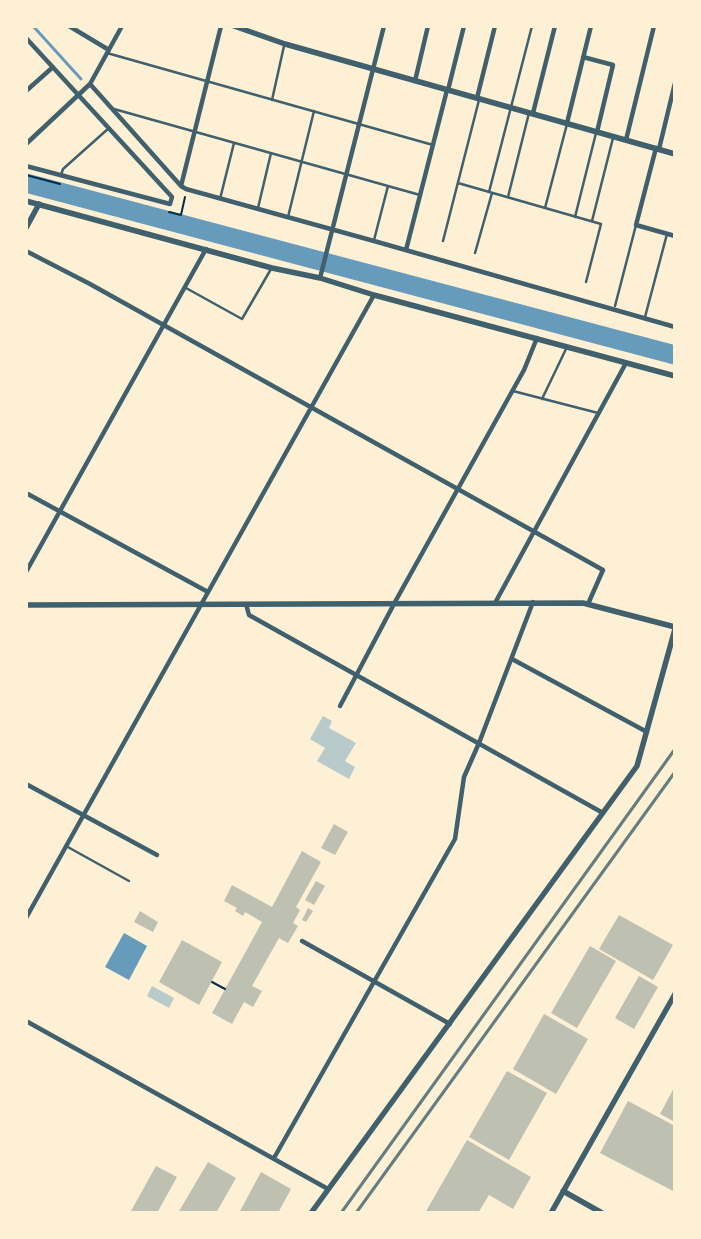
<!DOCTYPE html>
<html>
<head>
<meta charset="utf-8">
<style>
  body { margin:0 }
  #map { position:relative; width:701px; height:1239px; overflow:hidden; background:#fdf0d5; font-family:Spectral,serif }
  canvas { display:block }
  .frame { position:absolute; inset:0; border:28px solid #fdf0d5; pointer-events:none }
</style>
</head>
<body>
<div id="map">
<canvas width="701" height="1239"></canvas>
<div class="frame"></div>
</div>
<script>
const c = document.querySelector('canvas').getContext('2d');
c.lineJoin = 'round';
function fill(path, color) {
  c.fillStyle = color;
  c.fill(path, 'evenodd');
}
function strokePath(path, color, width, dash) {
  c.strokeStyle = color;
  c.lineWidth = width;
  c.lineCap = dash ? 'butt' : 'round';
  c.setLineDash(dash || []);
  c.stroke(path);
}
fill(new Path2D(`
  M323 716 332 721 329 728 356 743 345 761 355 767 349 779 317 761 325 748 310 739Z
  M152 986 174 998 169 1008 147 996Z`), '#b9caca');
fill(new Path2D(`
  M124 933 147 946 129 980 105 967Z`), '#669bbc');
strokePath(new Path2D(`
  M33 26 81 79`), '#669bbc', 3);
strokePath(new Path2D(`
  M26 183 675 355`), '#669bbc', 19);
fill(new Path2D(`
  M334 824 348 832 335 855 321 848Z
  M302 851 321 862 296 907 300 910 293 923 298 926 288 943 279 938 252 986 262 991 253 1007 244 1002 232 1024 212 1013 262 922 245 912 243 916 235 911 237 908 224 901 232 885 272 907Z
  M316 881 325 886 314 905 305 900Z
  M308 908 313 911 306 922 302 920Z
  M140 911 158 922 153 932 134 922Z
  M619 915 673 945 653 980 599 949Z
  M182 940 222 962 199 1005 159 982Z
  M590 946 616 961 577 1028 551 1013Z
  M639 976 658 987 634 1029 615 1018Z
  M544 1014 588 1039 556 1094 513 1069Z
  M507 1071 547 1093 509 1160 469 1137Z
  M675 1086V1122L660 1114Z
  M628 1101 675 1126V1192L600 1153Z
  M467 1140 531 1177 513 1209 489 1195 478 1213H425Z
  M208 1162 236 1178 216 1213H178Z
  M156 1166 177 1177 157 1213H135L131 1211Z
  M261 1172 291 1189 278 1213H239Z`), '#bec0b2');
strokePath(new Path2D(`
  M26 175 60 184
  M169 212 181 215 185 197
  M212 982 225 989`), '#003049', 2);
strokePath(new Path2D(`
  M107 53 433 145
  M272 100 284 46
  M114 109 420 195
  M61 175 63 169 109 128
  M458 183 601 224 586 282
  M489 192 532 26
  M508 197 529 113
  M220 199 234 143
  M258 208 271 153
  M545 208 567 124
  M288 217 314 111
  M575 217 596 133
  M592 221 613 138
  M374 240 388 186
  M443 241 479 100
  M475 253 492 193
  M186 288 242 319 271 269
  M615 306 636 225
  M645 317 667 234
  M513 391 598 413
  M542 399 566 349
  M66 846 129 881`), '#3f606c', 2.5);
strokePath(new Path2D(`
  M69 26 109 50
  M26 38 172 197 170 204 26 166
  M583 57 613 65 597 132
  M415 81 428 26
  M90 84 181 186 186 189 374 241 675 327
  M448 90 464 26
  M26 91 53 67
  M477 98 495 26
  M533 113 555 26
  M567 123 591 26
  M626 140 654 26
  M26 144 90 84 122 26
  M656 148 636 225 675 236
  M659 149 675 83
  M181 186 221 26
  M406 250 447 90
  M26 251 90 284 603 570 588 604
  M320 278 384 26
  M26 493 208 592
  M26 572 206 249
  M495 603 626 363
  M246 604 249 615 603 813
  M512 659 647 732
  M340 706 395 602 524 370 537 338
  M26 784 157 855
  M26 918 374 295
  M302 941 450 1024
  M26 1021 328 1189
  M274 1158 455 839 464 777 479 743 533 602`), '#3f606c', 4.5);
strokePath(new Path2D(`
  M234 26 285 44 675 154
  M26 201 272 268 320 278 374 295 675 376
  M26 228 39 204
  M26 605 583 603 675 627
  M563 1191 602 1213
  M311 1213 637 766 675 629
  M551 1213 675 994`), '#3f606c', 5.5);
strokePath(new Path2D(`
  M341 1213 675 749
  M356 1213 675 772`), '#657d81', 3);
</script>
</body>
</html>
